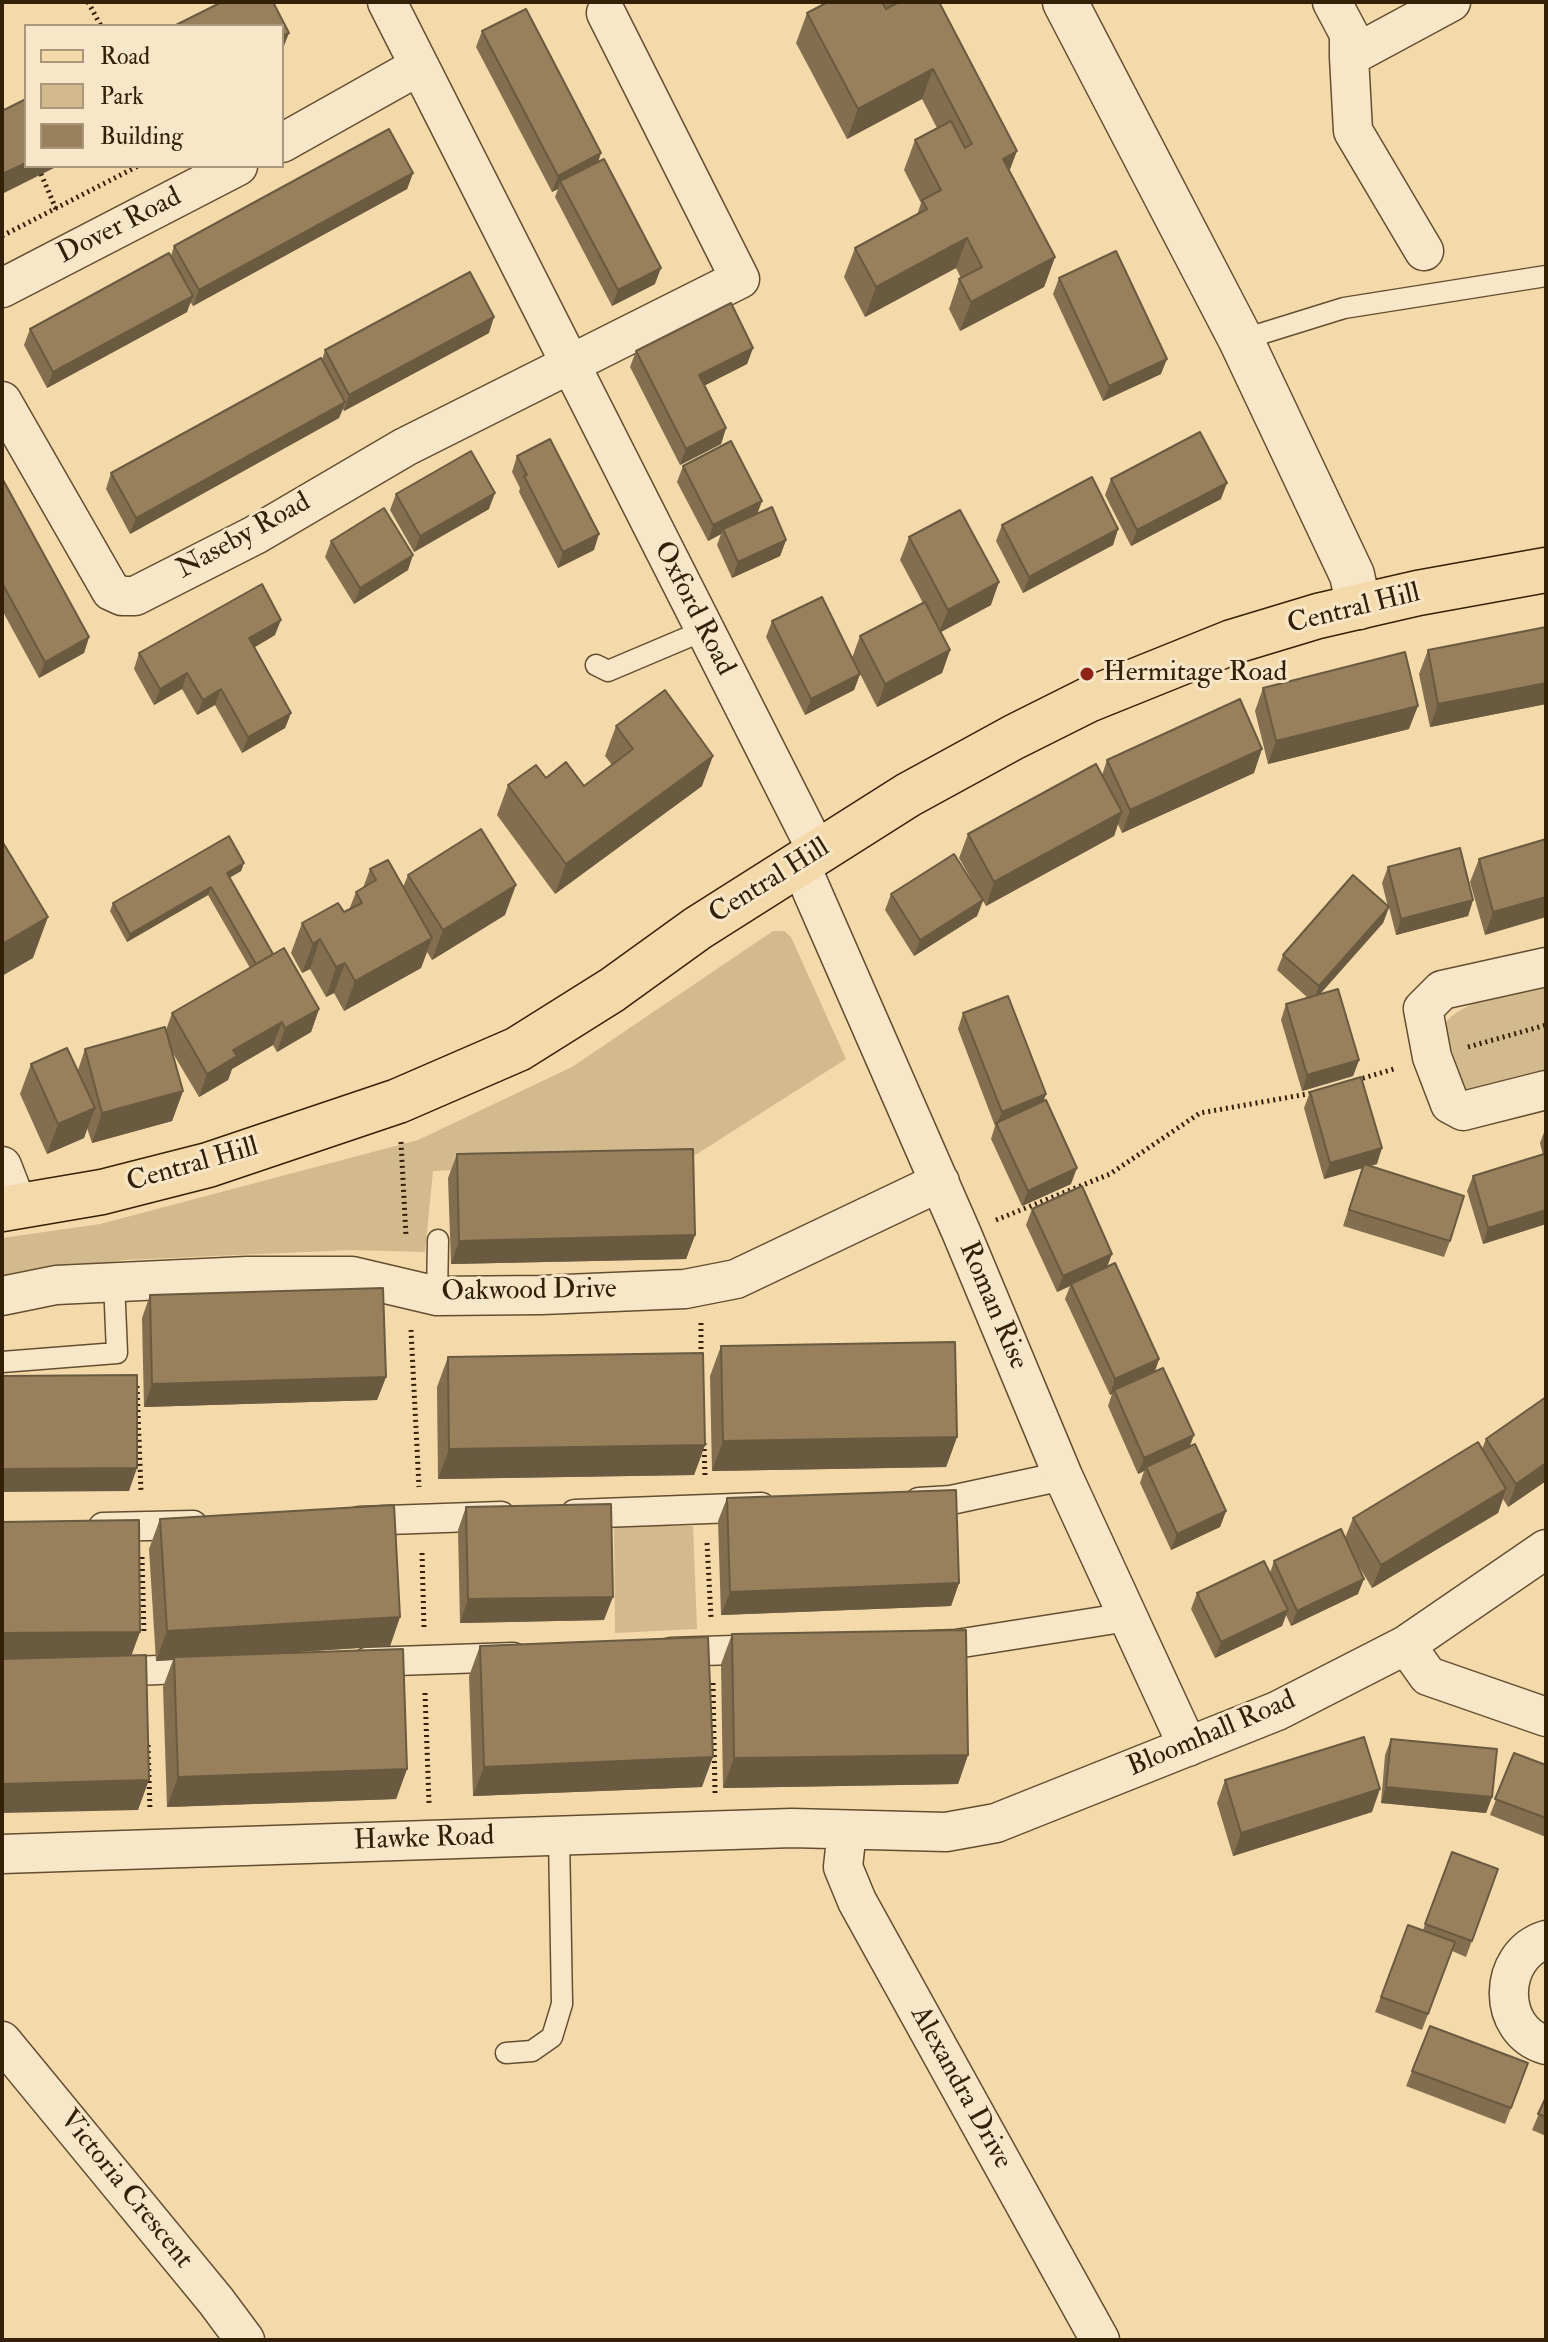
<!DOCTYPE html>
<html>
<head>
<meta charset="utf-8">
<style>
  body { margin:0 }
  #map { position:relative; width:1548px; height:2342px; overflow:hidden; background:#f4d9aa; font-family:"IM FELL Double Pica",serif }
  canvas { display:block }
  .frame { position:absolute; inset:0; border:4px solid #342007; pointer-events:none }
  .legend { position:absolute; left:24px; top:24px; width:260px; height:144px; box-sizing:border-box; background:#f8e6c8; border:2px solid #aa977b; margin:0; padding:10px 14px; list-style:none; font-size:24px; color:#342007 }
  .legend li { display:flex; align-items:center; gap:16px; height:40px }
  .legend b { width:40px; border:2px solid #aa977b }
</style>
</head>
<body>
<div id="map">
<canvas width="1548" height="2342"></canvas>
<div class="frame"></div>
<ul class="legend">
<li><b style="height:10px;background:#f4d9aa"></b>Road</li>
<li><b style="height:22px;background:#d3ba8e"></b>Park</li>
<li><b style="height:22px;background:#98805c"></b>Building</li>
</ul>
</div>
<script>
const c = document.querySelector('canvas').getContext('2d');
c.lineJoin = 'round';
function fill(path, color) {
  c.fillStyle = color;
  c.fill(path, 'evenodd');
}
function strokePath(path, color, width, dash) {
  c.strokeStyle = color;
  c.lineWidth = width;
  c.lineCap = dash ? 'butt' : 'round';
  c.setLineDash(dash || []);
  c.stroke(path);
}
function drawText(font, color, halo, rows, align = 'center') {
  c.font = font + ' "IM FELL Double Pica",serif';
  c.lineWidth = 6;
  c.setLineDash([]);
  c.textBaseline = 'middle';
  c.strokeStyle = halo;
  c.fillStyle = color;
  for (const [text, x, y, turn = 0] of rows) {
    c.save();
    c.translate(x, y);
    c.rotate((+turn || 0) * Math.PI / 180);
    c.textAlign = isNaN(turn) ? turn : align;
    if (halo) c.strokeText(text, 0, 0);
    c.fillText(text, 0, 0);
    c.restore();
  }
}
fill(new Path2D(`
  M773 931H784L791 937 846 1059 689 1159 433 1171 425 1252 352 1250 125 1260 2 1278V1238L100 1224 418 1140 572 1067Z
  M1546 982V1075L1476 1096 1464 1089 1444 1025C1458 1001 1519 990 1546 982Z
  M614 1526H693L697 1629 615 1633Z`), '#d3ba8e');
const service = new Path2D(`
  M1241 340 1344 308 1546 276
  M596 665 608 671 705 630
  M437 1296 438 1240
  M2 1362 117 1353 114 1281
  M506 2053 532 2051 552 2037 562 2004 559 1836`);
const pedestrian = new Path2D(`
  M919 1502 951 1500 1063 1476
  M575 1514 761 1507
  M359 1521 501 1516
  M103 1527 193 1525
  M931 1645 956 1644 1128 1617
  M671 1652 765 1649
  M367 1662 513 1657
  M111 1672 205 1668`);
const minor = new Path2D(`
  M387 2 818 853
  M1332 2 1349 34V57L1451 2
  M1349 57 1353 131 1424 251
  M282 143 419 66
  M2 288 238 166
  M2 401 111 591 122 596H135L255 535 405 447 740 279 606 13
  M800 864 962 1234 1063 1476 1188 1747
  M1546 967 1442 990 1423 1009 1432 1057 1450 1104 1463 1111 1546 1090
  M2 1166 18 1207
  M2 1296 56 1285 247 1276H352L437 1296 542 1295 685 1289 736 1279 940 1182
  M1406 1645 1428 1676 1546 1717
  M847 1830 843 1867 857 1901 1100 2340
  M2 1854 792 1828 946 1832 996 1823 1277 1711 1406 1645 1546 1549
  M1546 1940C1497 1955 1496 2031 1546 2045
  M2 2041 216 2301 245 2340`);
const tertiary = new Path2D(`
  M1065 2 1241 340 1352 575 1359 607`);
const primary = new Path2D(`
  M2 1209 102 1192 208 1165 398 1101 518 1049 612 990 698 928 908 795 1014 737 1088 700 1232 642 1318 616 1418 593 1546 570`);
strokePath(service, '#644e30', 23);
strokePath(pedestrian, '#644e30', 31);
strokePath(minor, '#644e30', 41);
strokePath(tertiary, '#644e30', 47);
strokePath(primary, '#342007', 47);
strokePath(new Path2D(`
  M88 2 101 26
  M41 174 56 209
  M2 236 138 166
  M1468 1047 1546 1025
  M1357 1080 1397 1068
  M401 1142 406 1236
  M996 1220 1110 1174 1200 1113 1313 1093
  M701 1323V1357
  M411 1330 419 1487
  M137 1386 141 1492
  M704 1443 705 1477
  M707 1543 711 1617
  M422 1553 424 1627
  M142 1557 144 1635
  M713 1683 715 1793
  M425 1693 429 1803
  M148 1745 150 1811`), '#342007', 5, [2, 4]);
strokePath(service, '#f8e6c8', 20);
strokePath(pedestrian, '#f8e6c8', 28);
strokePath(minor, '#f8e6c8', 38);
strokePath(tertiary, '#f8e6c8', 44);
strokePath(primary, '#f4d9aa', 44);
fill(new Path2D(`
  M828 2H939L1010 172 1055 257 1044 287 960 331 949 309 959 279 961 278 956 268 865 317 844 277 855 248 917 215 921 203 904 170 915 140 937 128 922 99 847 139 796 43 807 13Z
  M482 31 598 162 655 284 612 306 555 197 558 189 552 192 476 47Z
  M413 173 407 189 193 306 190 302 187 312 47 388 24 345 30 329 171 256 174 246Z
  M1059 278 1161 374 1103 401 1053 294Z
  M489 333 344 411 343 409 339 418 130 534 106 489 111 473 322 360 325 350Z
  M753 348 747 364 705 385 726 428 721 444 680 465 630 367 636 351Z
  M517 456 594 550 558 568 519 492 520 488 512 472Z
  M683 466 762 501 757 514 786 540 780 556 732 578 717 545 721 534 708 541 677 482Z
  M2 478 89 637 84 653 39 678 2 610Z
  M1111 479 1221 499 1131 546 1105 495Z
  M396 494 489 509 414 552 390 510Z
  M1002 525 1118 529 1113 545 1023 593 996 541Z
  M909 537 991 605 941 632 950 650 942 673 877 707 859 672 860 674 854 690 805 715 766 637 772 621 852 658 860 636 923 603 900 560Z
  M331 541 408 570 354 604 325 557Z
  M1546 627V704L1430 727 1419 674 1428 650Z
  M275 635 255 647 291 713 285 728 242 753 215 705 197 715 182 689 154 705 134 669 139 653Z
  M1263 688 1409 729 1268 764 1255 711Z
  M616 726 702 786 555 894 497 815 508 785 546 778 584 786 612 765 605 756Z
  M1107 760 1254 773 1122 833 1118 824 1114 836 986 906 983 901 977 916 914 956 885 910 891 894 980 895 959 858 968 834 1102 775Z
  M1546 839 1485 935 1470 882 1479 859Z
  M244 863 241 871 229 878 273 954 319 1009 311 1032 277 1052 273 1045 232 1069 228 1080 199 1097 171 1050 183 1091 172 1121 92 1143 87 1128 84 1138 47 1154 20 1094 31 1064 78 1070 85 1049 166 1030 172 1013 250 968 208 895 127 942 110 911 113 903Z
  M1388 867 1473 900 1468 916 1396 935 1389 907 1383 923 1320 994 1359 1060 1353 1076 1302 1091 1281 1020 1286 1004 1308 998 1277 970 1283 955 1388 907 1382 883Z
  M370 869 403 887 408 875 505 915 432 960 427 952 421 968 344 1011 334 993 326 997 310 969 302 973 291 953 302 923 344 912 349 910 356 892 363 888Z
  M963 1013 1044 1101 1071 1184 1022 1206 991 1139 995 1126 958 1029Z
  M1310 1092 1377 1164 1370 1166 1450 1241 1444 1257 1343 1226 1362 1168 1324 1179 1304 1108Z
  M1546 1127V1224L1483 1244 1467 1191 1473 1176 1543 1155 1540 1143Z
  M457 1154 695 1235 686 1259 451 1264 448 1178Z
  M1032 1209 1107 1267 1159 1359 1155 1372 1190 1446 1226 1511 1220 1527 1171 1550 1140 1483 1144 1471 1138 1474 1108 1406 1112 1394 1110 1395 1065 1299 1070 1286 1057 1292 1026 1225Z
  M150 1295 386 1377 377 1400 144 1407 142 1318Z
  M721 1346 957 1437 946 1467 712 1471 710 1376Z
  M448 1357 705 1445 694 1475 438 1479 437 1387Z
  M1486 1439 1546 1481 1508 1507 1503 1499 1498 1513 1372 1588 1354 1558 1358 1594 1291 1626 1286 1615 1282 1626 1215 1658 1191 1609 1197 1593 1270 1573 1274 1561 1345 1538 1353 1518 1482 1449Z
  M727 1498 959 1583 951 1606 721 1615 718 1521Z
  M466 1507 604 1620 460 1623 458 1530Z
  M160 1519 400 1617 390 1646 279 1653 407 1769 396 1799 167 1807 163 1687 173 1660 156 1661 149 1549Z
  M732 1634 968 1755 958 1784 723 1788 721 1664Z
  M480 1646 702 1787 473 1796 469 1676Z
  M1391 1739 1492 1797 1486 1813 1381 1803 1385 1755Z
  M1514 1753 1546 1765V1837L1490 1815Z
  M1225 1780 1372 1812 1233 1856 1217 1803Z
  M1452 1852 1498 1869 1466 1957 1452 1951 1422 2030 1375 2012 1408 1925 1423 1930Z
  M1430 2026 1528 2063 1505 2124 1406 2086Z
  M1546 2097V2136L1532 2130Z`), '#836e4f');
fill(new Path2D(`
  M289 33 282 51V36Z
  M933 69 922 99 847 139 858 109Z
  M1017 151 1006 180 1003 159Z
  M601 153 596 169 560 181 558 189 552 192 558 176Z
  M26 163V166H58L2 194V174Z
  M413 173 407 189 193 306 199 290Z
  M967 238 956 268 865 317 876 287Z
  M1055 257 1044 287 960 331 971 302Z
  M661 268 655 284 612 306 618 290Z
  M193 296 187 312 47 388 53 372Z
  M494 317 489 333 344 411 349 395Z
  M753 348 747 364 694 391 699 375Z
  M1167 359 1161 374 1103 401 1109 386Z
  M345 402 339 418 130 534 136 518Z
  M726 428 721 444 680 465 686 449Z
  M1227 483 1221 499 1131 546 1137 530Z
  M495 493 489 509 414 552 420 536Z
  M762 501 756 517 723 529 721 534 708 541 713 525Z
  M1118 529 1113 545 1023 593 1029 577Z
  M599 534 594 550 558 568 563 552Z
  M786 540 780 556 732 578 738 562Z
  M413 555 408 570 354 604 360 588Z
  M999 582 991 605 939 633 948 610Z
  M281 620 275 635 243 654 249 638Z
  M89 637 84 653 39 678 45 662Z
  M950 650 942 673 877 707 885 684Z
  M187 673 182 689 154 705 160 689Z
  M860 674 854 690 805 715 811 699Z
  M1546 683V704L1430 727 1438 704Z
  M221 689 215 705 197 715 203 700Z
  M1418 706 1409 729 1268 764 1276 741Z
  M291 713 285 728 242 753 248 737Z
  M1262 749 1254 773 1122 833 1130 810Z
  M713 756 702 786 555 894 566 864Z
  M1122 812 1114 836 986 906 994 882Z
  M244 863 241 871 224 881 227 873Z
  M516 885 505 915 432 960 443 930Z
  M211 887 208 895 127 942 130 934Z
  M1546 897V917L1485 935 1493 912Z
  M983 900 977 916 914 956 920 940Z
  M1473 900 1468 916 1396 935 1401 919Z
  M1389 907 1383 923 1313 1002 1319 986Z
  M48 917 33 958 2 976V944Z
  M432 938 421 968 344 1011 355 981Z
  M320 939 310 969 302 973 313 944Z
  M345 963 334 993 326 997 336 967Z
  M319 1009 311 1032 277 1052 285 1028Z
  M282 1022 273 1045 232 1069 228 1080 199 1097 207 1074 233 1050Z
  M1359 1060 1353 1076 1302 1091 1307 1075Z
  M183 1091 172 1121 92 1143 102 1113Z
  M1046 1094 1041 1109 997 1124 1002 1112Z
  M95 1108 84 1138 47 1154 58 1124Z
  M1382 1148 1377 1164 1324 1179 1330 1163Z
  M1077 1168 1071 1184 1022 1206 1028 1191Z
  M1546 1210V1224L1483 1244 1488 1228Z
  M695 1235 686 1259 451 1264 459 1241Z
  M1112 1254 1106 1270 1071 1284 1070 1286 1057 1292 1063 1276Z
  M1159 1359 1153 1375 1114 1390 1112 1394 1110 1395 1115 1379Z
  M386 1377 377 1400 144 1407 152 1384Z
  M1194 1435 1188 1451 1146 1467 1144 1471 1138 1474 1144 1458Z
  M957 1437 946 1467 712 1471 723 1441Z
  M705 1445 694 1475 438 1479 449 1449Z
  M1546 1463V1481L1508 1507 1516 1484Z
  M137 1468 129 1491 2 1492V1469Z
  M1506 1489 1498 1513 1372 1588 1381 1565Z
  M1226 1511 1220 1527 1171 1550 1177 1534Z
  M1364 1579 1358 1594 1291 1626 1297 1611Z
  M959 1583 951 1606 721 1615 730 1592Z
  M613 1597 604 1620 460 1623 468 1599Z
  M1288 1610 1282 1626 1215 1658 1221 1642Z
  M400 1617 390 1646 174 1660V1657L173 1660 156 1661 167 1631Z
  M140 1632 129 1662 2 1663V1633Z
  M968 1755 958 1784 723 1788 734 1758Z
  M713 1757 702 1787 473 1796 484 1767Z
  M407 1769 396 1799 167 1807 178 1777Z
  M149 1780 138 1810 2 1813V1784Z
  M1386 1787 1492 1797 1486 1813 1381 1803Z
  M1380 1789 1372 1812 1233 1856 1241 1833Z`), '#6a5a40');
const building = new Path2D(`
  M222 2H273L289 33 282 36V26H174Z
  M828 2H882L886 9 899 2H939L1017 151 1003 159 1055 257 971 302 959 279 982 267 967 238 876 287 855 248 927 209 922 200 941 190 915 140 951 121 965 148 972 144 933 69 858 109 807 13Z
  M526 9 601 153 558 176 482 31Z
  M26 99V163L2 174V111Z
  M389 129 413 173 199 290 174 246Z
  M604 159 661 268 618 290 560 181Z
  M1116 251 1167 359 1109 386 1059 278Z
  M169 253 193 296 53 372 30 329Z
  M470 272 494 317 349 395 325 350Z
  M731 303 753 348 699 375 726 428 686 449 636 351Z
  M321 358 345 402 136 518 111 473Z
  M1200 432 1227 483 1137 530 1111 479Z
  M550 439 599 534 563 552 524 476 527 475 517 456Z
  M731 441 762 501 713 525 683 466Z
  M471 451 495 493 420 536 396 494Z
  M1092 477 1118 529 1029 577 1002 525Z
  M2 478 89 637 45 662 2 583Z
  M772 507 786 540 738 562 723 529Z
  M384 508 413 555 360 588 331 541Z
  M960 510 999 582 948 610 909 537Z
  M262 584 281 620 249 638 291 713 248 737 221 689 203 700 187 673 160 689 139 653Z
  M822 597 860 674 811 699 772 621Z
  M925 602 950 650 885 684 860 636Z
  M1546 627V683L1438 704 1428 650Z
  M1405 652 1418 706 1276 741 1263 688Z
  M665 690 713 756 566 864 508 785 536 765 546 778 566 762 584 786 633 749 616 726Z
  M1240 699 1262 749 1130 810 1107 760Z
  M1096 764 1122 812 994 882 968 834Z
  M481 829 516 885 443 930 408 875Z
  M229 836 244 863 227 873 273 954 256 964 211 887 130 934 113 903Z
  M1546 839V897L1493 912 1479 859Z
  M2 841 48 917 2 944Z
  M1460 848 1473 900 1401 919 1388 867Z
  M954 854 983 900 920 940 891 894Z
  M388 860 432 938 355 981 345 963 336 967 320 939 313 944 302 923 338 903 344 912 362 903 356 892 376 880 370 869Z
  M1353 875 1389 907 1319 986 1283 955Z
  M284 948 319 1009 285 1028 282 1022 233 1050 237 1056 207 1074 172 1013Z
  M1338 989 1359 1060 1307 1075 1286 1004Z
  M1008 996 1046 1094 1002 1112 963 1013Z
  M165 1027 183 1091 102 1113 85 1049Z
  M67 1048 95 1108 58 1124 31 1064Z
  M1361 1077 1382 1148 1330 1163 1310 1092Z
  M1046 1100 1077 1168 1028 1191 996 1123Z
  M693 1149 695 1235 459 1241 457 1154Z
  M1544 1154 1546 1161V1210L1488 1228 1473 1176Z
  M1364 1164 1464 1196 1450 1241 1349 1210Z
  M1082 1186 1112 1254 1063 1276 1032 1209Z
  M1115 1263 1159 1359 1115 1379 1071 1284Z
  M383 1288 386 1377 152 1384 150 1295Z
  M955 1342 957 1437 723 1441 721 1346Z
  M703 1353 705 1445 449 1449 448 1357Z
  M1163 1368 1194 1435 1144 1458 1114 1390Z
  M137 1375V1468L2 1469V1376Z
  M1546 1397V1463L1516 1484 1486 1439Z
  M1478 1442 1506 1489 1381 1565 1353 1518Z
  M1195 1444 1226 1511 1177 1534 1146 1467Z
  M956 1490 959 1583 730 1592 727 1498Z
  M611 1504 613 1597 468 1599 466 1507Z
  M394 1505 400 1617 167 1631 160 1519Z
  M139 1520 140 1632 2 1633V1522Z
  M1341 1529 1364 1579 1297 1611 1274 1561Z
  M1264 1561 1288 1610 1221 1642 1197 1593Z
  M966 1630 968 1755 734 1758 732 1634Z
  M708 1637 713 1757 484 1767 480 1646Z
  M403 1649 407 1769 178 1777 174 1657Z
  M146 1655 149 1780 2 1784V1659Z
  M1364 1737 1380 1789 1241 1833 1225 1780Z
  M1391 1739 1497 1749 1492 1797 1386 1787Z
  M1514 1753 1546 1765V1818L1495 1799Z
  M1452 1852 1498 1869 1472 1941 1425 1924Z
  M1408 1925 1455 1942 1428 2014 1381 1997Z
  M1430 2026 1528 2063 1511 2108 1412 2071Z
  M1546 2097V2117L1538 2114Z`);
fill(building, '#98805c');
strokePath(building, '#6a5a40', 2);
for (const [x, y, r, color] of [
  [1087,674,8,"#8f2418"]
]) {
  const dot = new Path2D();
  dot.arc(x, y, r, 0, 2 * Math.PI);
  c.fillStyle = color;
  c.fill(dot);
  strokePath(dot, '#f8e6c8', 3);
}
drawText('28px', '#342007', '#f8e6c8', [
  ["Dover Road",120,227,-27],
  ["Naseby Road",244,537,-29],
  ["Oxford Road",693,609,63],
  ["Central Hill",1354,610,-14],
  ["Central Hill",770,882,-32],
  ["Central Hill",193,1166,-16],
  ["Oakwood Drive",529,1292,-1],
  ["Roman Rise",992,1306,67],
  ["Bloomhall Road",1212,1735,-23],
  ["Hawke Road",424,1840,-2],
  ["Alexandra Drive",960,2088,61],
  ["Victoria Crescent",125,2190,51]
]);
drawText('28px', '#342007', '#f8e6c8', [
  ["Hermitage Road",1103,674]
], 'left');
</script>
</body>
</html>
